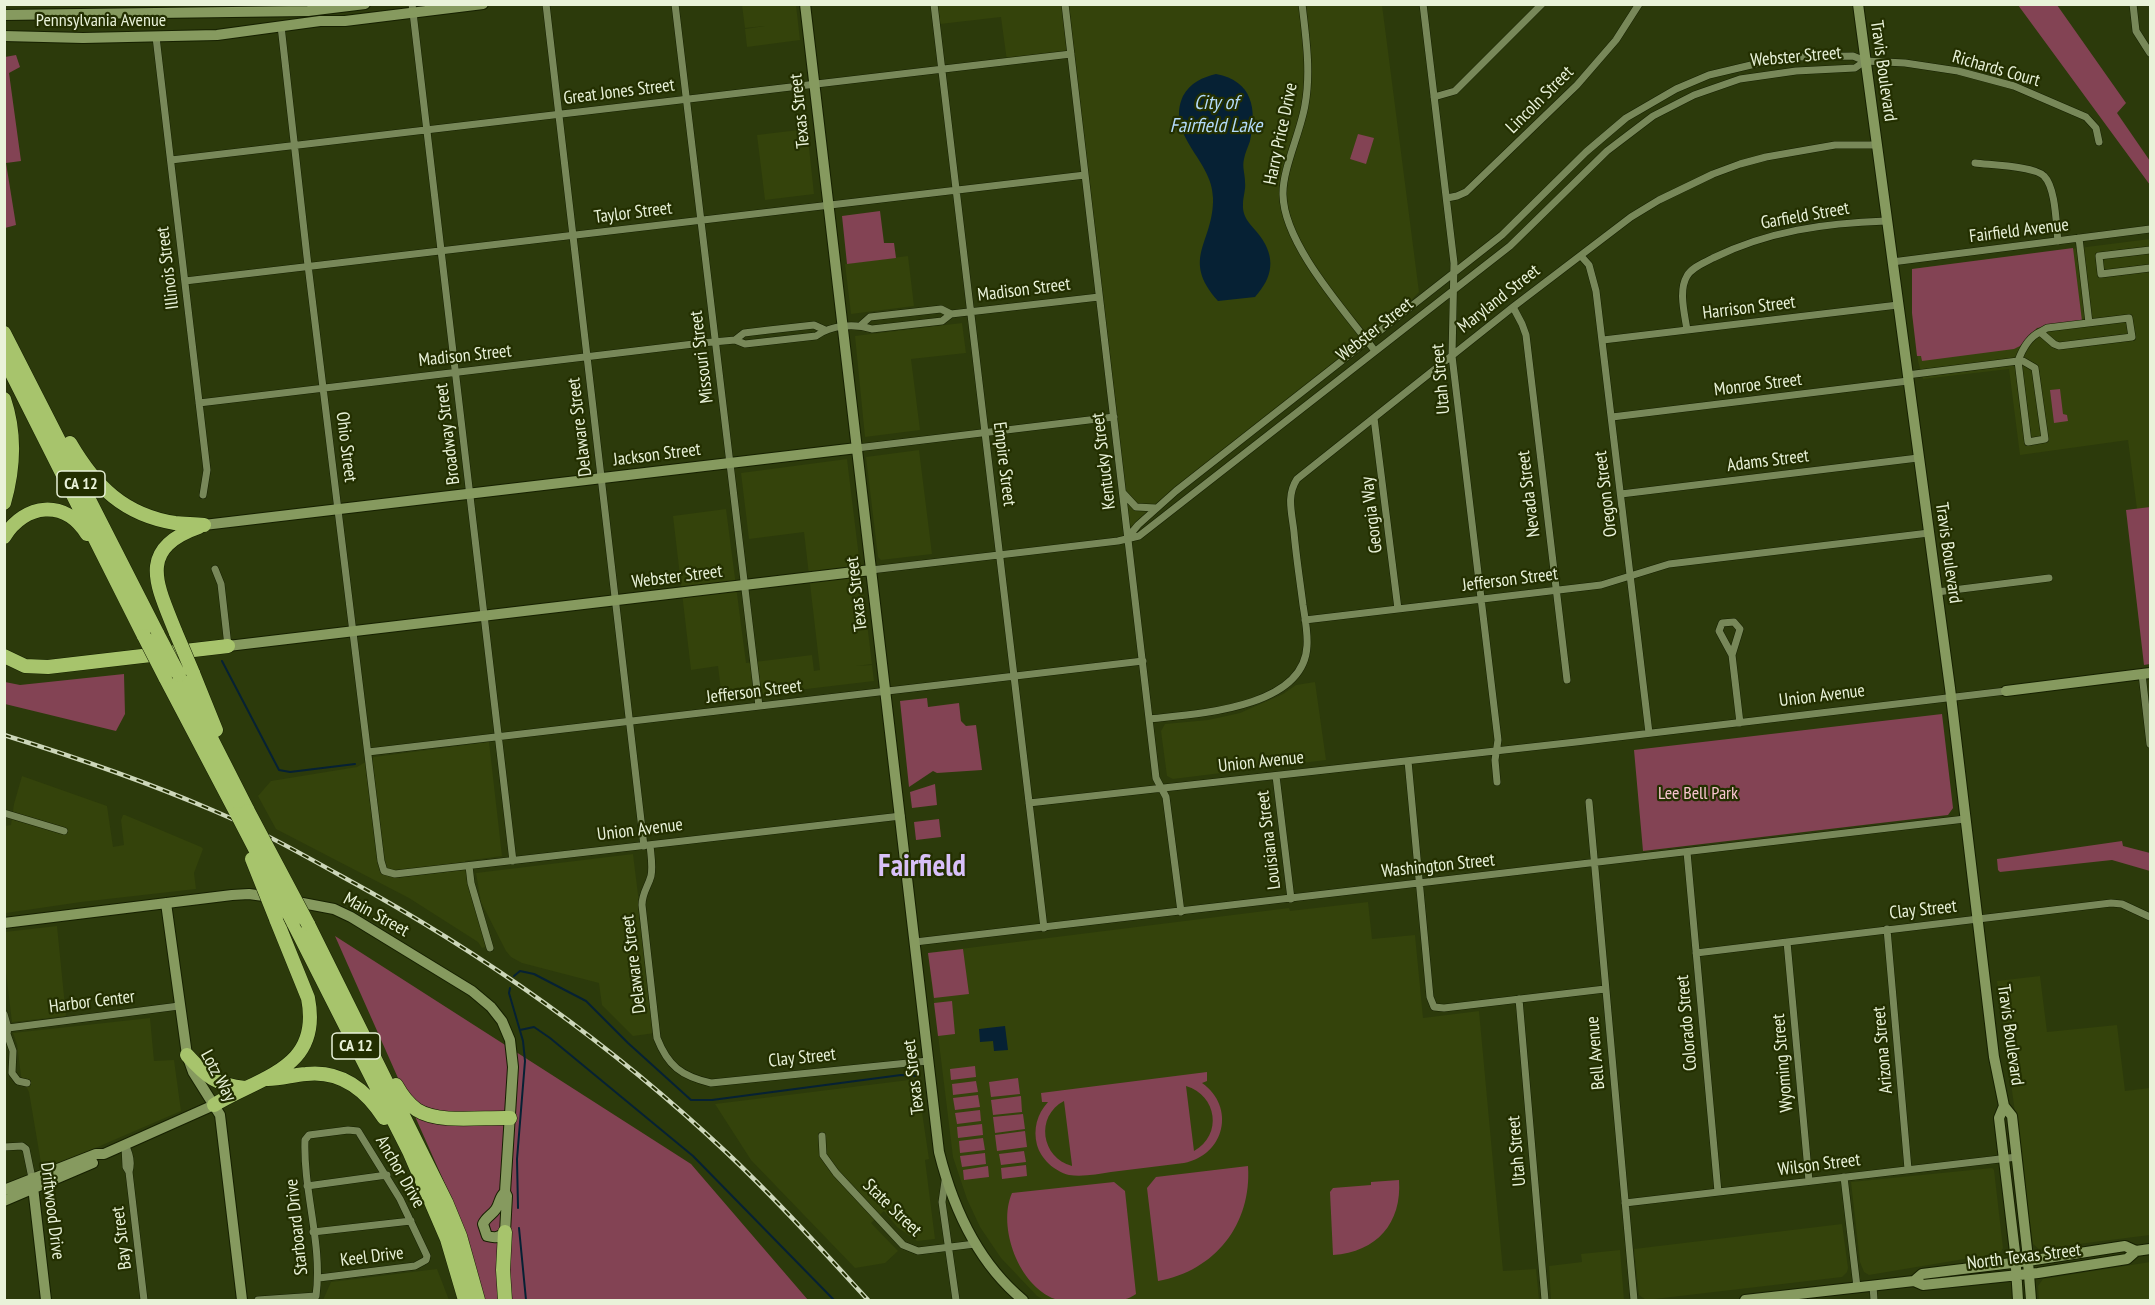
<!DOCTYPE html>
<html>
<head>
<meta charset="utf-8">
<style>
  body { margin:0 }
  #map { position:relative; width:2155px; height:1305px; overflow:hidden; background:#2c3a0b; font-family:"PT Sans Narrow",sans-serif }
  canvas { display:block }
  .frame { position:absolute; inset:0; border:6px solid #e9f2d9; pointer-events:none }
</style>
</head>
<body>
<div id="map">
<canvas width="2155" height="1305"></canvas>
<div class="frame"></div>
</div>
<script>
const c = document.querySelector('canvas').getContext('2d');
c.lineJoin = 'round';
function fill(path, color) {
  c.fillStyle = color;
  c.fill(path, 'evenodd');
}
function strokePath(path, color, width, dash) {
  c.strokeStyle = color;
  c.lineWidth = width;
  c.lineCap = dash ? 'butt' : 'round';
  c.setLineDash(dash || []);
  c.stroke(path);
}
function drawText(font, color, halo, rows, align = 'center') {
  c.font = font + ' "PT Sans Narrow",sans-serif';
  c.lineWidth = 4.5;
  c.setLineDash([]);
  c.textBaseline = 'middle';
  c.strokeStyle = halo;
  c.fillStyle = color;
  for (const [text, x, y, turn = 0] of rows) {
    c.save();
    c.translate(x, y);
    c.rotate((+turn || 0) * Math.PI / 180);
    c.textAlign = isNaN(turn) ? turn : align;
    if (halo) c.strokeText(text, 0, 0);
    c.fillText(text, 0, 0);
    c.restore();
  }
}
fill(new Path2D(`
  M742 5H796L800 40 747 47 745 29 765 26 745 28Z
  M938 5H1382L1419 292 1368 345 1130 528 1073 53 1007 61 1001 17 940 24Z
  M807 129 814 194 765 200 757 135Z
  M2150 239V507L2137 509 2128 440 2020 455 2009 369 1923 379 1918 361 1912 313V269Z
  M908 256 914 306 851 314 845 264Z
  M962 323 966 353 911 359 920 430 865 437 855 336Z
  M919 450 932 554 881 560 878 557 866 457Z
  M847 459 872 664 856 666 872 665 874 681 722 699 718 666 691 670 673 516 726 509 746 663 812 655 814 671 820 670 804 532 749 539 741 473Z
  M1315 682 1326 760 1173 779 1167 776 1161 731 1165 724 1208 720 1240 713 1283 694 1296 685Z
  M489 742 502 856 465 861 469 884 490 946 482 948 478 942 409 898 276 829 258 796 271 781 357 767 374 757Z
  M22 776 107 806 113 847 124 845 121 820 123 815H125L201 847 203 849 194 873 196 889 81 902 6 913 5 911V826L11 825 14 804Z
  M633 854 655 1033 633 1036 602 1005 599 983 522 963 511 957 506 951 481 902 476 873Z
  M1368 902 1372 939 1415 935 1423 1018 1479 1011 1503 1271 1536 1269 1539 1300H1044L1037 1296 1001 1258 980 1227 967 1199 953 1157 928 953 1289 908 1290 911Z
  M57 926 66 1016 12 1022 5 965V932Z
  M2040 976 2047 1032 2117 1025 2125 1091 2150 1088V1235L2039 1249 2033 1244 1997 981Z
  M150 1018 154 1061 174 1060 181 1111 49 1168 42 1169 29 1092 21 1076 17 1044 13 1033Z
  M917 1079 929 1159 925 1160 935 1239 917 1241 897 1227 884 1211 871 1223 898 1251 885 1263 855 1268 751 1160 715 1104Z
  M1992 1168 1994 1170 2003 1248 2000 1253 1869 1275 1864 1272 1860 1262 1851 1182Z
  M1842 1224 1848 1268 1847 1272 1842 1277 1646 1300 1639 1295 1634 1249Z
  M1620 1250 1624 1300H1551L1549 1266 1582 1262 1581 1254Z
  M2150 1262V1300H2039L2038 1286 2043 1279Z
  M437 1269 449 1300H323L331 1282Z`), '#34430b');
fill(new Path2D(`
  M2018 5H2057L2126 103 2117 113 2150 161V185Z
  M16 55 20 67 9 73 21 161 6 163 16 225 5 228V57Z
  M1358 134 1374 138 1366 164 1350 159Z
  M880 211 884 243H894L896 258 847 264 842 216Z
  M2073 248 2082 321 2037 328 2020 346 2014 349 1922 361 1921 356H1917L1912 313V269Z
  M2060 389 2063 414 2067 415 2068 421 2054 423 2050 390Z
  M2150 507V664L2144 665 2126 510Z
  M124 674 125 714 116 731 5 704V682L20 685Z
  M927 698 928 707 959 703 961 721 966 726 976 725 982 770 937 773 933 771 909 787 900 701Z
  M1942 714 1953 808 1948 815 1643 851 1634 750Z
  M935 784 937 805 912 808 910 792Z
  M939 819 941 837 916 840 914 822Z
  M2122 841 2123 846 2150 853V871L2112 860 2000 872 1998 870 1997 859Z
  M335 936 691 1164 808 1300H466L449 1193Z
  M963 949 969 994 934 998 928 953Z
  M952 1001 955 1034 938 1036 934 1003Z
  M975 1066 976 1077 951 1080 950 1069Z
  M1207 1072V1081L1202 1083C1236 1107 1225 1155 1184 1163 1160 1166 1135 1169 1111 1172 1098 1174 1083 1177 1069 1175 1054 1171 1041 1159 1037 1145 1033 1129 1037 1114 1048 1102H1042L1041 1093ZM1186 1086C1217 1095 1223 1135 1194 1151ZM1064 1101 1072 1165V1166C1041 1158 1035 1116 1064 1101Z
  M1018 1078 1020 1094 991 1097 989 1082Z
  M976 1081 978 1092 953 1095 952 1084Z
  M978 1095 980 1107 955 1110 953 1098Z
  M1021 1096 1022 1112 993 1115 991 1100Z
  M980 1110 981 1121 957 1124 955 1113Z
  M1023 1114 1025 1129 995 1133 993 1117Z
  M982 1124 983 1135 958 1138 957 1127Z
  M1025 1131 1027 1147 997 1151 995 1135Z
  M983 1138 985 1150 960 1153 959 1141Z
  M1024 1151 1026 1162 1001 1165 999 1154Z
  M985 1153 986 1164 962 1167 960 1156Z
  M1026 1165 1027 1176 1002 1179 1001 1168Z
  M988 1166 989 1177 964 1180 963 1170Z
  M1248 1166C1252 1224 1215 1271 1158 1281L1147 1188 1156 1177Z
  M1399 1180C1402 1223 1377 1252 1333 1255L1330 1192 1333 1188 1371 1185V1182Z
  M1114 1182 1125 1191 1136 1294C1124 1303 1110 1300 1096 1300 1083 1300 1067 1303 1055 1299 1019 1286 997 1227 1012 1193Z`), '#834354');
fill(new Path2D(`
  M1216 74C1253 81 1257 109 1250 141 1248 147 1245 153 1244 159 1242 167 1245 174 1245 182 1246 189 1243 197 1243 204 1242 219 1252 225 1260 236 1276 258 1273 277 1255 297L1218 301C1180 258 1214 243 1213 198 1213 160 1165 136 1183 96 1190 83 1203 77 1216 74Z
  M1005 1026 1008 1050 994 1051 993 1041 980 1042 979 1029Z`), '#062134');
strokePath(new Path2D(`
  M222 661 279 770 290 772 355 764
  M514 976 520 971 534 974 586 1001 628 1043 691 1100H712L901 1075 918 1076
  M510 988 509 993 523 1041 525 1061 517 1159 518 1208
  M520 1030 534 1027 550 1038 693 1156 834 1300
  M519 1228 526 1300`), '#062134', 2);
const street = new Path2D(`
  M412 4 513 861
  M546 4 644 846
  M675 4 759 706
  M934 4 1044 928
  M1065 4 1156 778 1166 797 1181 912
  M1302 4C1306 38 1311 72 1305 105 1301 131 1282 170 1283 195 1284 245 1346 312 1375 351
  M1423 4 1454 263 1452 356 1498 740 1495 760 1497 782
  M2133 4 2136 31 2150 53
  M281 26 307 257 381 861 384 871 395 874 901 816
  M156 37 207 470 203 495
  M1434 97 1455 91 1542 4
  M171 160 1071 54
  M1975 163C1990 165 2035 166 2044 176 2056 188 2056 225 2058 241
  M1447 198 1457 196 1466 192 1577 85 1616 40 1639 4
  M2079 238 2089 323
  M2150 250 2099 256 2101 274 2150 268
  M1581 256 1589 265 1596 291 1649 733
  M1892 262 2150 229
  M185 281 1085 175
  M1513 307 1522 324 1526 335 1567 680
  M2129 318 2132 337 2059 346 2054 344 2040 332 2047 328Z
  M861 325 870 317 941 309 951 314
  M1687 330C1685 315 1678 291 1687 276 1692 267 1704 263 1713 258 1768 231 1825 223 1886 221
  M735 340 744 333 769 330 814 325 825 330
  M1603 340 1898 305
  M2018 361H2023L2035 368 2045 439 2028 442Z
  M1907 375 2018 361C2022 350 2029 337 2040 332
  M199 403 702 343 735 340 745 344 816 336C831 325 854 323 872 329L942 321 951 314 1099 297
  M1612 417 1908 381
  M1374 418 1398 609
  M857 448 1114 417
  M1123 493 1136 507 1156 508
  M1621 494 1918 458
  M1128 537 1138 525 1176 491 1502 235 1586 152 1626 118 1676 89 1709 75 1768 61 1796 57 1853 56 1865 61 1905 63 1958 71 2014 86 2086 117 2096 128 2099 142
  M215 569 221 584 228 646
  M871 570 1118 541 1139 536 1510 246 1607 151 1653 116 1694 95 1740 79 1796 71 1855 68 1865 61
  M1937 592 2049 578
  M1305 620 1601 585 1669 564 1929 533
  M1732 655 1719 631 1722 623 1734 622 1740 629 1732 655 1740 723
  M2142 674 2150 744
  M1149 719C1195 714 1304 709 1307 646 1308 633 1305 618 1303 605 1300 581 1296 556 1294 532 1292 513 1286 496 1297 479L1513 307 1631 217 1659 200 1713 174 1740 164 1766 157 1835 145H1876
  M368 752 1143 661
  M1408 761 1430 997 1434 1007 1444 1008 1605 989
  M1276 776 1291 899
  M1589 802 1634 1300
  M1029 803 1576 742 2006 691
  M4 813 64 831
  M650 845C651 856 653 866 651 876 648 887 642 893 642 905L657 1038C668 1066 681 1076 711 1083L928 1061
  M1687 852 1718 1192
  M469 866 471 883 490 948
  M1887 929 1908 1169
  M915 942 1965 819
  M1787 942 1809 1181
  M1696 953 2111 903 2122 904 2150 917
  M1519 999 1545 1300
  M4 1014 8 1028 7 1034 13 1051 12 1073 18 1081 27 1083
  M8 1028 179 1006
  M822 1136 823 1155 836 1173 903 1245 918 1251 975 1244
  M125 1145C130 1154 132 1162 129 1172L144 1300
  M125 1146 126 1167 129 1172
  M4 1147 22 1146 26 1149 32 1178
  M1844 1177 1857 1287
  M945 1181 942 1202 956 1300
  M307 1186 387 1175
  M1625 1203 2017 1157
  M313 1232 411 1221
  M1873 1286 1874 1300
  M258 1300 316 1296C323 1245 303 1192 305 1140L309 1135 348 1130 358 1131 400 1199 427 1256 426 1260 415 1266 319 1278`);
const secondary = new Path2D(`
  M805 4 939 1152C953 1208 977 1262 1023 1300
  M1858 4 1950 688 1994 1057 2004 1106 2012 1116 2027 1249 2031 1300
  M4 15 308 11 365 4
  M4 36 83 38 217 35 320 21H345L483 4
  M204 525 857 448
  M228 646 871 570
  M2006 691 2150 673
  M292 901 334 909 351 917 472 991 491 1007 502 1021 510 1040 513 1067 505 1192 507 1196 505 1232C499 1238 495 1238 487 1236L483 1224C486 1217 492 1215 496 1209 500 1203 499 1197 505 1192
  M166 903 187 1055 193 1072 220 1115 242 1300
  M4 923 232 895 249 894 271 897
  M2004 1106 1999 1118 2015 1252 2018 1300
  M32 1178 46 1300
  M4 1190 96 1154H104L214 1105
  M4 1201 93 1163
  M1914 1281 1923 1285 2038 1273 2127 1259 2136 1251
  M1745 1300 1914 1281 1922 1274 2028 1261 2125 1246 2136 1251 2150 1249`);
const highway = new Path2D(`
  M4 333 158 635
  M4 358 144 636
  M4 399C16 434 14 468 4 503
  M70 443C95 486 124 515 175 523 185 524 194 524 204 525
  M4 537C25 503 65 499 87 534
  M176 633C157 585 136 549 199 527
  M4 656 25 666 48 667 228 646
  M193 673 216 730
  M179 675 248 811
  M165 677 237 814
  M293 922 409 1151 447 1239 465 1300
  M308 924 446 1202 460 1236 478 1300
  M187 1055C206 1076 216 1085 245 1088
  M268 1079C281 1079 293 1075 306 1074 341 1070 366 1090 384 1118
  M396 1085C401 1094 408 1104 417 1110 439 1124 483 1117 510 1118
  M214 1105C261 1076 322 1069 308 998L276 919
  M505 1232 503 1270 505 1300`);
strokePath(street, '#162000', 8);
strokePath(secondary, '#162000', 12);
strokePath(highway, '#162000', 15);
strokePath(street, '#788859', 7);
strokePath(secondary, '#869a5f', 10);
strokePath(highway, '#a7c46c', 14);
const rail = new Path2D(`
  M4 735C75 757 144 781 212 810 257 829 300 853 343 877 481 952 611 1044 726 1152 776 1199 822 1250 868 1300`);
strokePath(rail, '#ccd6b9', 4.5);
strokePath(rail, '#232f00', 2, [7]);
const highwayBridge = new Path2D(`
  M176 633 193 673
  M158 635 179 675
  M144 636 165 677
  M248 811 308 924
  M237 814 293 922
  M252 859 276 919`);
strokePath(highwayBridge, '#162000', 15, []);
strokePath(highwayBridge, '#a7c46c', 14);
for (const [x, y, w] of [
  [81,484,48],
  [356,1046,48]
]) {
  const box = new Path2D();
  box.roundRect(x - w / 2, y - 13, w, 26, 4.5);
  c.fillStyle = '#232f00';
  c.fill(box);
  strokePath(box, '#e9f2d9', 1.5);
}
drawText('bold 16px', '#e9f2d9', null, [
  ["CA 12",81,484],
  ["CA 12",356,1046]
]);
drawText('18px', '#e9f2d9', '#232f00', [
  ["Pennsylvania Avenue",101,21],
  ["Webster Street",1796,57,-5],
  ["Richards Court",1996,69,16],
  ["Travis Boulevard",1883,71,82],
  ["Great Jones Street",619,92,-7],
  ["Lincoln Street",1540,100,-45],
  ["Texas Street",800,111,-96],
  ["Harry Price Drive",1281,134,-78],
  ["Taylor Street",633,213,-7],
  ["Garfield Street",1805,216,-10],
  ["Fairfield Avenue",2019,231,-7],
  ["Illinois Street",168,268,-97],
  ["Madison Street",1024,290,-7],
  ["Maryland Street",1499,299,-38],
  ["Harrison Street",1749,308,-7],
  ["Webster Street",1375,330,-38],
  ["Madison Street",465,356,-6],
  ["Missouri Street",702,357,-97],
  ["Utah Street",1441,379,-95],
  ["Monroe Street",1758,385,-7],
  ["Delaware Street",580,427,-97],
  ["Broadway Street",448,434,-97],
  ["Ohio Street",346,447,83],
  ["Jackson Street",657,455,-7],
  ["Kentucky Street",1104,461,-97],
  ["Adams Street",1768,461,-7],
  ["Empire Street",1004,464,83],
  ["Nevada Street",1529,494,-97],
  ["Oregon Street",1606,494,-97],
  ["Georgia Way",1372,515,-97],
  ["Travis Boulevard",1948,553,82],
  ["Webster Street",677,577,-7],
  ["Jefferson Street",1510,580,-7],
  ["Texas Street",857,594,-97],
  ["Jefferson Street",754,692,-7],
  ["Union Avenue",1822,696,-7],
  ["Union Avenue",1261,762,-6],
  ["Union Avenue",640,830,-7],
  ["Louisiana Street",1269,840,-97],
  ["Washington Street",1438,866,-6],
  ["Clay Street",1923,910,-6],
  ["Main Street",376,915,29],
  ["Delaware Street",634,964,-97],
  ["Harbor Center",92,1002,-7],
  ["Colorado Street",1687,1023,-95],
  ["Travis Boulevard",2010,1035,82],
  ["Arizona Street",1883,1050,-95],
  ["Bell Avenue",1596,1053,-95],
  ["Clay Street",802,1058,-6],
  ["Wyoming Street",1783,1063,-95],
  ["Lotz Way",218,1076,62],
  ["Texas Street",914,1077,-97],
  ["Utah Street",1517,1151,-95],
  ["Wilson Street",1819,1165,-7],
  ["Anchor Drive",400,1172,60],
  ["State Street",892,1208,44],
  ["Driftwood Drive",52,1211,83],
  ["Starboard Drive",297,1227,-96],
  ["Bay Street",122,1238,-97],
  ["Keel Drive",372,1257,-7],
  ["North Texas Street",2024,1257,-7]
]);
drawText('18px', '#f8c4cf', '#232f00', [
  ["Lee Bell Park",1698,794]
]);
drawText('italic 20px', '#b3dafa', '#232f00', [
  ["City of",1216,103],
  ["Fairfield Lake",1216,126]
]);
drawText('bold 30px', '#d8c0f8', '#232f00', [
  ["Fairfield",922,867]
]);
</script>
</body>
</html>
